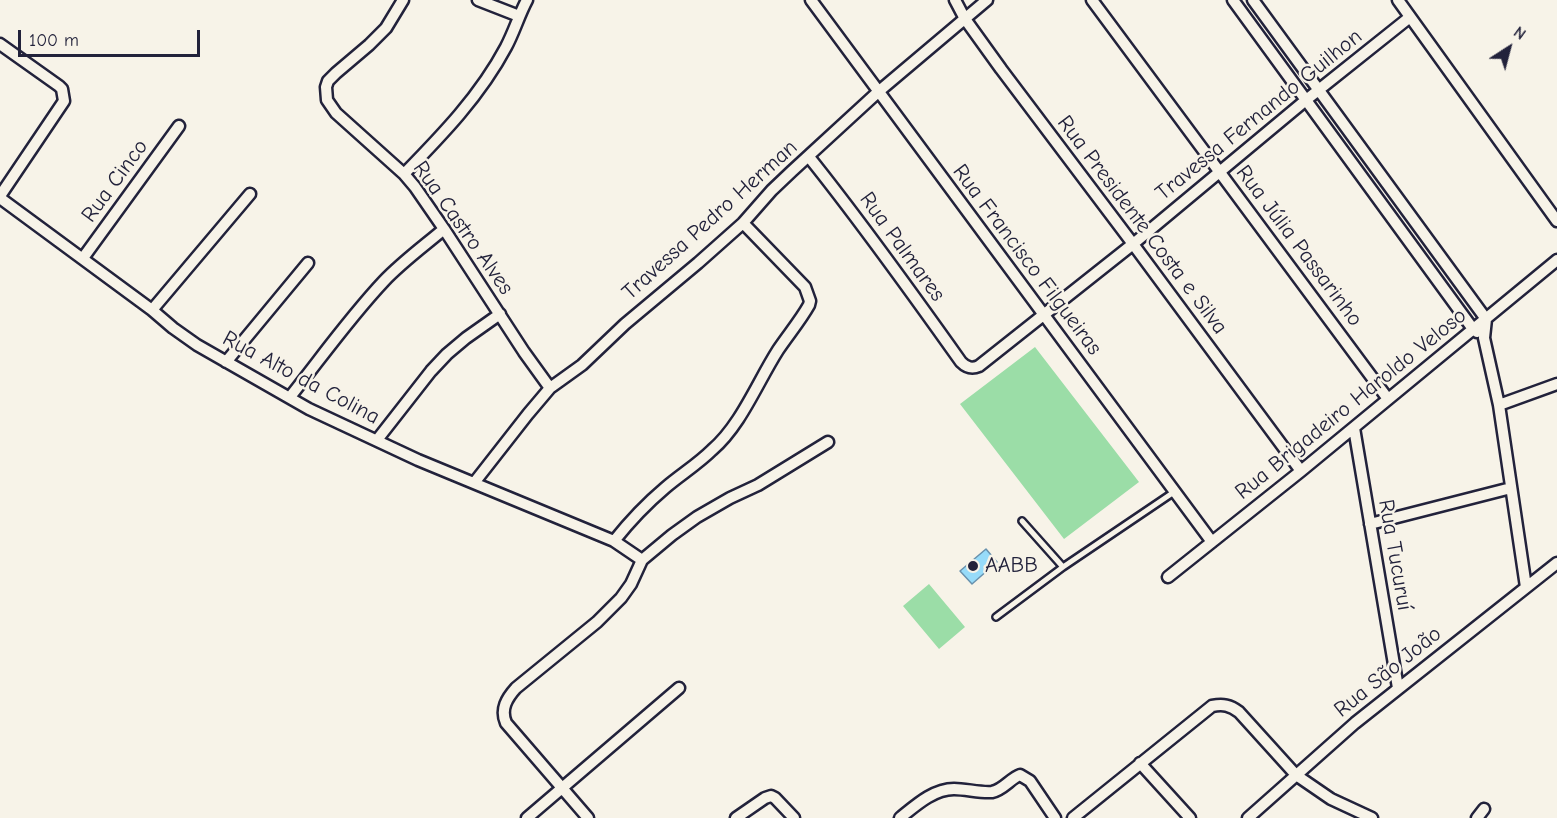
<!DOCTYPE html>
<html>
<head>
<meta charset="utf-8">
<style>
  body { margin:0 }
  #map { position:relative; width:1557px; height:818px; overflow:hidden; background:#f7f3e8; font-family:"Comic Neue",sans-serif }
  canvas { display:block }
  .north { position:absolute; left:1479px; top:18px; width:60px; height:60px; -webkit-text-stroke:4px #f7f3e8; paint-order:stroke; rotate:36deg; font-size:16px; font-weight:700; line-height:24px; text-align:center; color:#22223b }
  .north::after { content:''; display:block; margin:auto; width:21px; height:27px; background:#22223b; clip-path:polygon(50% 0,100% 100%,50% 72%,0 100%) }
  .scale { position:absolute; left:18px; top:30px; width:182px; height:27px; box-sizing:border-box; border:3px solid #22223b; border-top:0; padding-left:8px; font-size:18px; line-height:21px; white-space:nowrap; color:#22223b; -webkit-text-stroke:4px #f7f3e8; paint-order:stroke }
</style>
</head>
<body>
<div id="map">
<canvas width="1557" height="818"></canvas>
<div class="north">N</div>
<div class="scale">100 m</div>
</div>
<script>
const c = document.querySelector('canvas').getContext('2d');
c.lineJoin = 'round';
function fill(path, color) {
  c.fillStyle = color;
  c.fill(path, 'evenodd');
}
function strokePath(path, color, width, dash) {
  c.strokeStyle = color;
  c.lineWidth = width;
  c.lineCap = dash ? 'butt' : 'round';
  c.setLineDash(dash || []);
  c.stroke(path);
}
function drawText(font, color, halo, rows, align = 'center') {
  c.font = font + ' "Comic Neue",sans-serif';
  c.lineWidth = 5;
  c.setLineDash([]);
  c.textBaseline = 'middle';
  c.strokeStyle = halo;
  c.fillStyle = color;
  for (const [text, x, y, turn = 0] of rows) {
    c.save();
    c.translate(x, y);
    c.rotate((+turn || 0) * Math.PI / 180);
    c.textAlign = isNaN(turn) ? turn : align;
    if (halo) c.strokeText(text, 0, 0);
    c.fillText(text, 0, 0);
    c.restore();
  }
}
fill(new Path2D(`
  M1035 347 1139 482 1064 539 960 404Z
  M929 584 965 627 939 649 903 606Z`), '#9bdda7');
const water = new Path2D(`
  M986 549 997 562 972 584 960 571Z`);
fill(water, '#97dbf9');
strokePath(water, '#6891ad', 1.5);
const service = new Path2D(`
  M1022 521 1063 567
  M996 617 1063 567 1174 492`);
const minor = new Path2D(`
  M403 0 386 28 369 45 336 73 328 81 326 87 327 100 336 113 404 174 415 187 444 229 524 352 550 388
  M478 0 519 16
  M811 0 1212 542
  M955 0 965 19 1001 69 1133 244 1301 471
  M1092 0 1388 399
  M1233 0 1473 329 1477 332
  M1253 0 1486 319 1484 338 1499 405 1526 587
  M1398 0 1557 221
  M0 44 59 86 62 89 64 101 0 196
  M809 157C862 223 912 293 961 362 967 368 972 369 979 366L1133 244 1306 100 1410 17
  M404 174C442 135 480 96 506 47 514 32 519 15 527 0
  M0 198 152 310 173 328 197 345 309 409 418 460 614 541 642 560 631 584 621 598 597 622 516 688C507 698 500 709 506 723L588 818
  M83 258 179 126
  M152 310 250 194
  M226 362 308 263
  M290 397C321 358 350 317 384 281 402 262 424 246 444 229
  M1499 405 1557 384
  M1354 428 1398 688
  M377 440 431 371 447 354 466 338 500 314
  M474 483 528 414 550 388 582 365 625 324 698 263 743 223 772 190 792 171 878 92 987 0
  M1370 524 1511 488
  M614 541C630 521 646 504 665 488 680 475 698 464 712 450 741 425 757 383 778 350 788 335 800 321 809 305L810 301 805 287 743 223
  M642 560 672 535 697 517 730 498 758 485 828 442
  M1168 577 1301 471 1557 260
  M1140 763 1190 818
  M527 818 679 688
  M736 818 765 798 771 796 775 798 794 818
  M900 818C915 806 933 789 954 789 966 789 980 793 992 792 1003 790 1011 778 1020 775L1030 781 1055 818
  M1073 818 1212 706C1223 704 1230 705 1239 712L1296 775 1331 799 1372 818
  M1248 818 1355 723 1557 563
  M1477 818 1484 809`);
strokePath(service, '#22223b', 10);
strokePath(minor, '#22223b', 15);
strokePath(service, '#f7f3e8', 5);
strokePath(minor, '#f7f3e8', 10);
for (const [x, y, r, color] of [
  [973,566,6,"#22223b"]
]) {
  const dot = new Path2D();
  dot.arc(x, y, r, 0, 2 * Math.PI);
  c.fillStyle = color;
  c.fill(dot);
  strokePath(dot, '#f7f3e8', 2);
}
drawText('22px', '#22223b', '#f7f3e8', [
  ["Travessa Fernando Guilhon",1259,115,-39],
  ["Rua Cinco",115,181,-54],
  ["Travessa Pedro Herman",710,220,-42],
  ["Rua Presidente Costa e Silva",1142,225,53],
  ["Rua Castro Alves",463,228,55],
  ["Rua Júlia Passarinho",1299,246,53],
  ["Rua Palmares",902,247,54],
  ["Rua Francisco Filgueiras",1027,260,53],
  ["Rua Alto da Colina",301,378,28],
  ["Rua Brigadeiro Haroldo Veloso",1351,404,-39],
  ["Rua Tucuruí",1395,555,80],
  ["Rua São João",1388,672,-39]
]);
drawText('22px', '#22223b', '#f7f3e8', [
  ["AABB",985,566]
], 'left');
</script>
</body>
</html>
